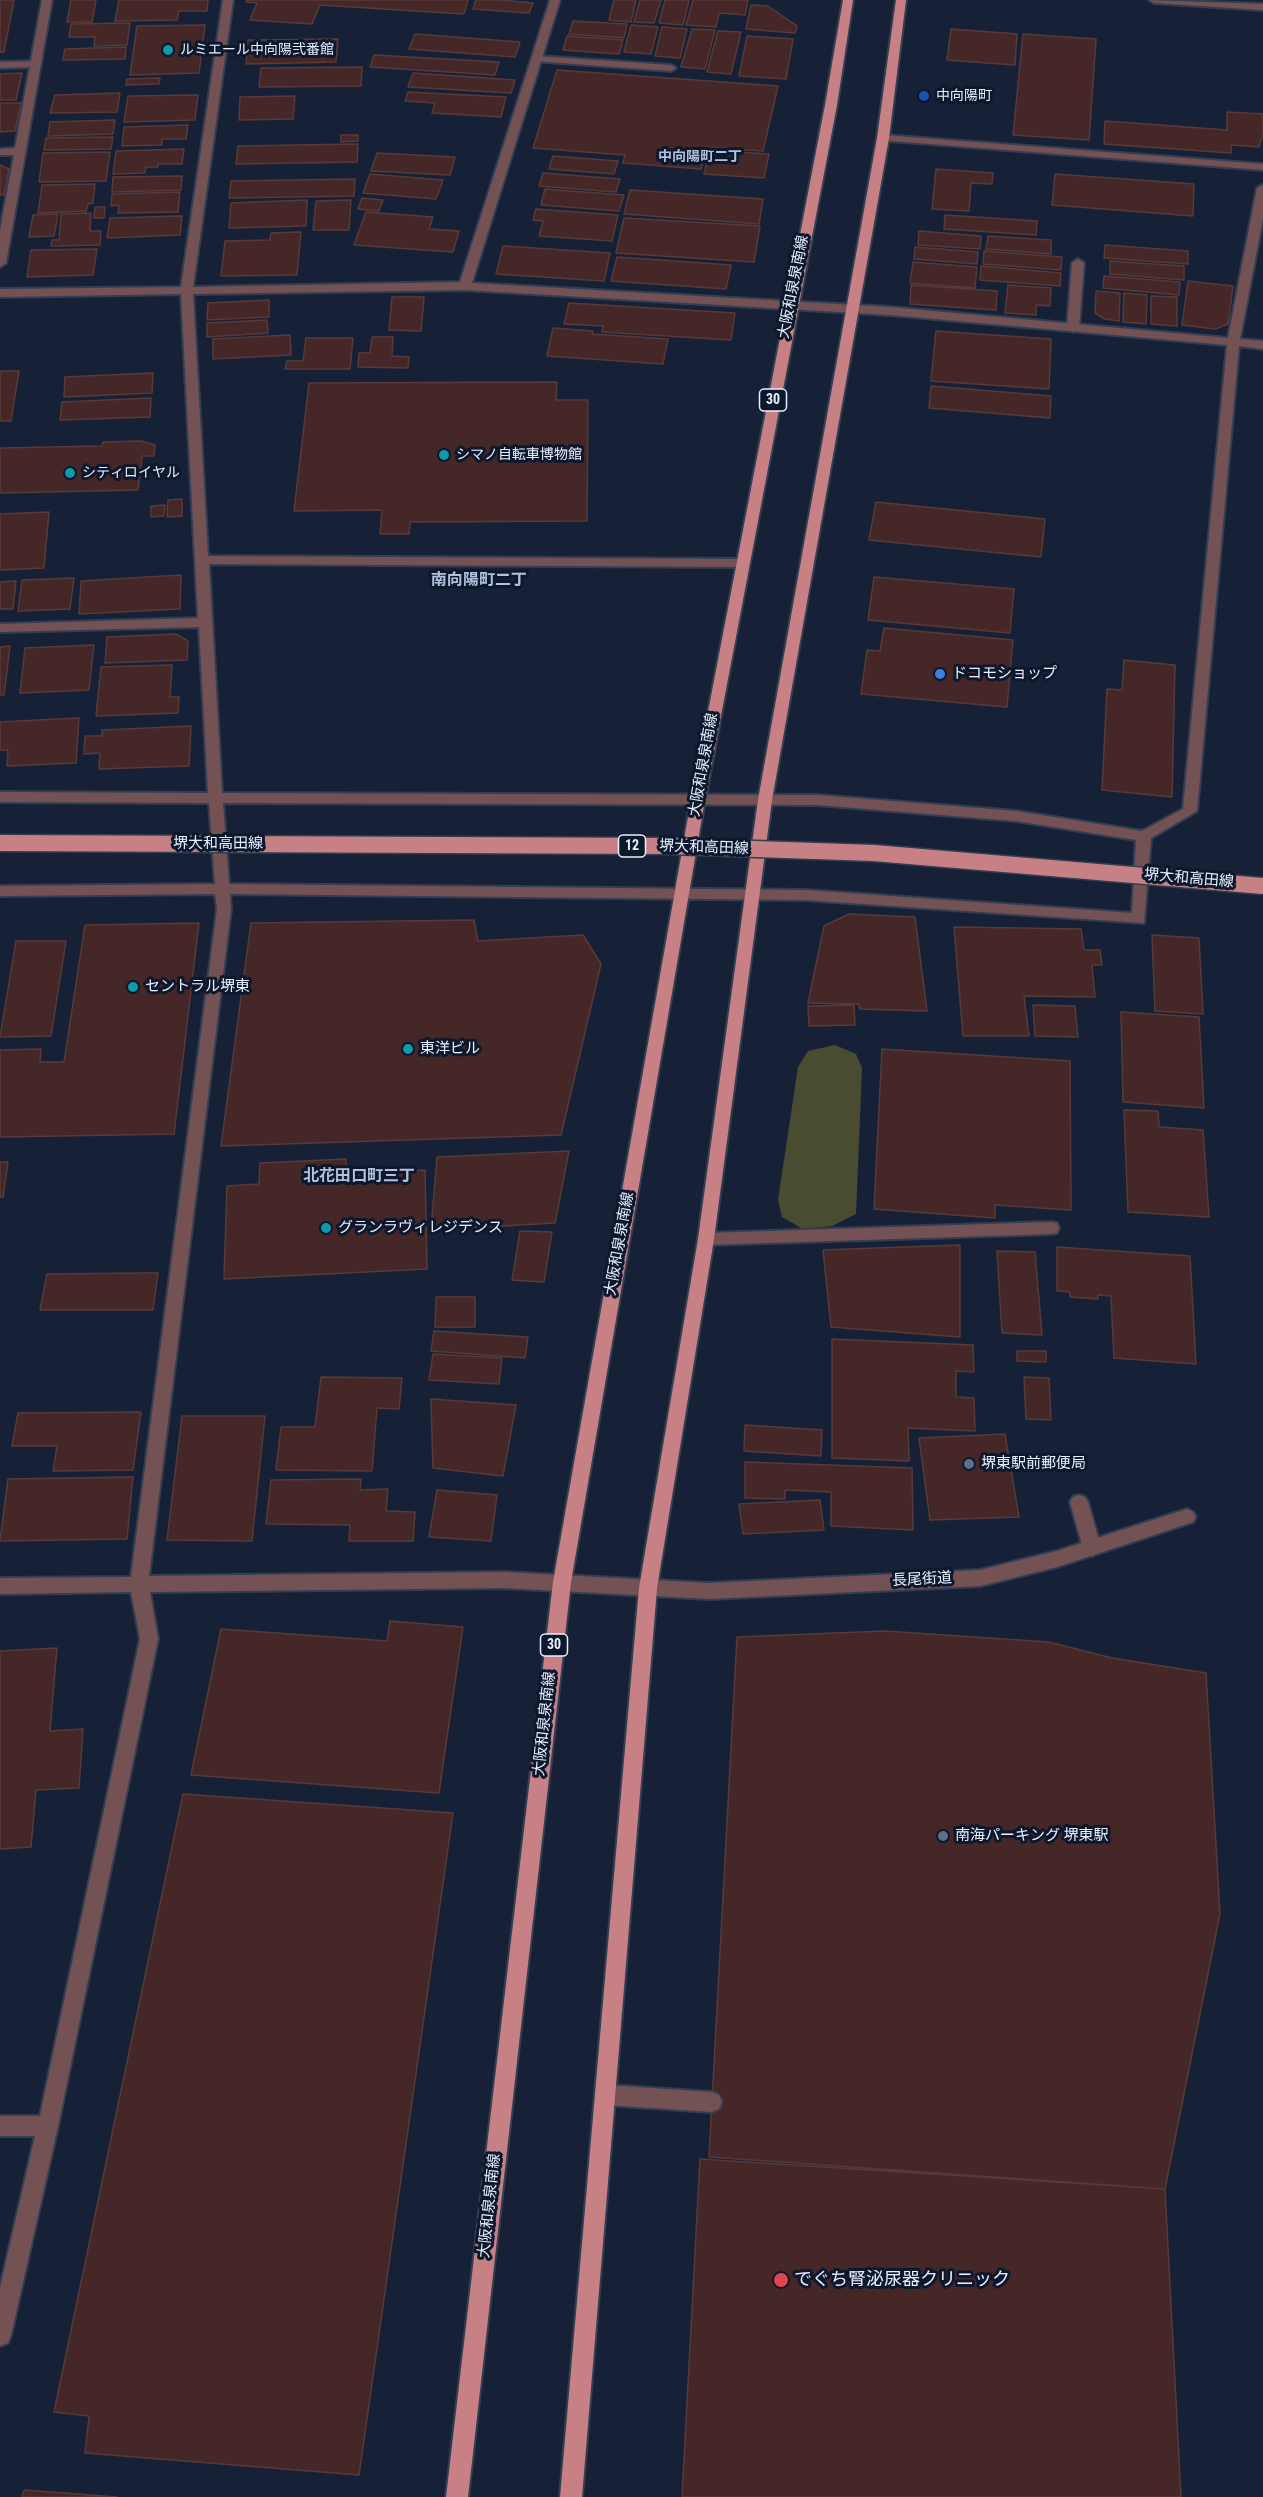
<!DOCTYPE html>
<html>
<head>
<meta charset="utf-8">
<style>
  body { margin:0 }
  canvas { display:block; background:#162137 }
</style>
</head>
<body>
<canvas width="1263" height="2497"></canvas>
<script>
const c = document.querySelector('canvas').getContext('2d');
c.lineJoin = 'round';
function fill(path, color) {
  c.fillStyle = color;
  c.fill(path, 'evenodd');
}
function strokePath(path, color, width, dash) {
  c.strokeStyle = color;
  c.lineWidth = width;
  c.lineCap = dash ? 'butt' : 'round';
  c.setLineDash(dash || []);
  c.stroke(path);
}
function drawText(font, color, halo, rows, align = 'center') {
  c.font = font + ' "Roboto Condensed","Noto Sans JP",sans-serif';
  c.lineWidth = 6;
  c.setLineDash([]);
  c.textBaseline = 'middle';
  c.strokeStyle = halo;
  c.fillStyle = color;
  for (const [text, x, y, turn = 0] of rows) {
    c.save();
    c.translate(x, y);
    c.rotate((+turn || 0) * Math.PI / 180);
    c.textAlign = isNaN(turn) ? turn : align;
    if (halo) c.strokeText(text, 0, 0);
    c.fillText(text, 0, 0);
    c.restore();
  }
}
fill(new Path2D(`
  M835 1045 856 1054 862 1068 856 1214 832 1226 803 1229 782 1217 778 1200 798 1067 808 1051Z`), '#4a4c31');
const building = new Path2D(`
  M0 0H14L4 52H0Z
  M71 0H96L92 22H67Z
  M119 0H208L207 11H179L177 20 115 21Z
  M247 0H468L464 14 320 5 312 24 250 20 257 3 246 2Z
  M476 0H501L533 3 529 13 473 9Z
  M614 0H636L631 22 609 20Z
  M640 0H661L654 23 634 22Z
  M665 0H689L683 25 659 23Z
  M693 0H748L745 15 719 13 716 27 686 25Z
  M751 5 768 6 797 26 795 33 746 29Z
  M573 21 627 24 624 38 569 34Z
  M130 23 127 45 94 46 95 37H69L71 24Z
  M205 25 199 73 130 75 137 26Z
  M631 25 658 27 651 54 624 52Z
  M662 27 687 29 680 58 655 56Z
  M692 29 715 30 705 69 681 67Z
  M951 29 1017 34 1015 65 947 60Z
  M718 31 741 32 731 74 707 72Z
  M415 34 520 42 515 57 409 49Z
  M1023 34 1096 39 1089 140 1013 135Z
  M567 36 623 40 619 54 563 50Z
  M747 36 793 39 786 79 739 76Z
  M338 39 336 62 246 64 248 40Z
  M126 47 125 59 63 60 65 49Z
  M374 55 499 62 495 75 370 67Z
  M362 67 361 86 259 87 261 68Z
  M557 70 778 86 763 151 707 147 701 169 623 163 625 155 533 148Z
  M22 73 16 100H0V74Z
  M413 73 515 80 511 93 408 87Z
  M160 78 159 84 126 85 127 79Z
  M408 92 506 97 501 117 432 113 435 103 405 101Z
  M120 93 117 112 50 113 55 95Z
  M198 95 195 120 124 122 128 96Z
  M295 96 293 119 239 120 240 97Z
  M0 103H21L15 131 0 132Z
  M1227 112 1263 114V133L1259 147 1231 145V153L1104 144 1105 121 1227 130Z
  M115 120 113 134 48 136 50 122Z
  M188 125 186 139H162V145L122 146 124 127Z
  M341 135H358V141L341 142Z
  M113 137 111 149 44 150 46 138Z
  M358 144 357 162 236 164 238 146Z
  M184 149 182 164H158V167H146L145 173 113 174 116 151Z
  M710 150 769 154 764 178 704 174Z
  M110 152 106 181 39 182 43 153Z
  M377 153 455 157 450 175 371 171Z
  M553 156 618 161 614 174 549 169Z
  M0 165 9 169 4 195H0Z
  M936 169 993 173 992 184 971 183 969 211 932 209Z
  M543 173 620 179 616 192 539 186Z
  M370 174 443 180 436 199 363 193Z
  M1055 174 1194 184 1193 216 1052 205Z
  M182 176 181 190 112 192 113 177Z
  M355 179 354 196 229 198 231 181Z
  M95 184 93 203 88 204 86 211 38 213 42 185Z
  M545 189 624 195 619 211 541 205Z
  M630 190 763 199 759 224 624 214Z
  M180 192 178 212 118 213 119 205 111 206 112 194Z
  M362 198 383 200 379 211 358 209Z
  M307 200 306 226 229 228 231 203Z
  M351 200 349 230H313L316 201Z
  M95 207H105L104 218H94Z
  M536 209 618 215 612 241 539 236 543 221 533 220Z
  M366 212 433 217 429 229 459 231 453 252 354 245Z
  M91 213 90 231H101L100 245 51 246 52 240H59L61 214Z
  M58 214 54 236 29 237 33 215Z
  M945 215 1037 221 1036 235 944 229Z
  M182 216 180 235 107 238 110 218Z
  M624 218 760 226 754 262 616 253Z
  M919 231 981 236 980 249 918 245Z
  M301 232 297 275 221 276 225 241 270 240 271 233Z
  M988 236 1051 240V254L986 249Z
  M1105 245 1188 251V264L1104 258Z
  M503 246 610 253 604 281 496 274Z
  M915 247 978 252 977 264 914 259Z
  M97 249 93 275 27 277 31 250Z
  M984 251 1062 257 1061 270 983 264Z
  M617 257 731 265 726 289 611 281Z
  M1110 261 1184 266V280L1110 274Z
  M913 262 977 267 975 288 910 283Z
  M981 266 1061 273 1060 286 980 280Z
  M1104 276 1180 282 1179 295 1103 288Z
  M1188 281 1233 286 1228 324 1215 329 1182 325Z
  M911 285 997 291 996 310 910 304Z
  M1008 285 1051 288 1050 306 1036 305V315L1005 313Z
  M1096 291 1120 293 1119 321 1105 319 1095 313Z
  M1124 293 1147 295 1146 324 1123 322Z
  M1151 296 1177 297V326L1151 324Z
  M392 297H424L421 331 389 330Z
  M269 300V317L207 320 208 303Z
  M569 303 735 313 731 340 602 332 603 326 564 324Z
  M267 320 268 333 207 337V323Z
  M553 328 593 331 592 334 668 339 663 364 547 356Z
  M936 331 1051 339 1049 389 931 381Z
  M290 335 291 355 213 359V339Z
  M372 337H393L392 356 409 357 408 368 358 367 359 353H370Z
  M306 338H353L350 369H285L287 361H303Z
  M0 371H19L11 421H0Z
  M153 373 152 393 64 397 65 377Z
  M557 382 556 400H588L587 521 410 522 409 534H380L382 510 294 511 309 383Z
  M931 386 1051 396 1050 418 929 408Z
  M151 398 150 417 60 420 62 402Z
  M141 441 155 445 154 456H142L138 490 0 493V448L102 446 103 442Z
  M182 499V516L167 517 168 500Z
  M876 502 1045 519 1041 557 869 540Z
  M165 505 164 516 151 517V506Z
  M49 512 44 568 0 570V514Z
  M181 575 180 609 79 614 81 581Z
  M874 577 1014 589 1010 633 868 620Z
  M74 578 70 609 18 611 22 580Z
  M16 581 13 609H0V582Z
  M884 628 1013 640 1007 707 861 694 867 650 880 651Z
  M176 634 188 641 187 660 105 663 107 637Z
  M94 645 89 690 20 693 25 648Z
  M10 646 4 695H0V647Z
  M1124 660 1175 665 1172 797 1102 790 1107 689 1122 690Z
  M172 665 170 697H179L178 713 96 716 101 667Z
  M79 718 76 763 7 766 8 750H0V722Z
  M191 726 189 766 99 769 100 753 84 754 85 736H102V730Z
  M849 914 915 917 927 1011 860 1009 859 1004 808 1003 824 926Z
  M474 920 478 941 583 935 601 964 561 1135 221 1146 251 923Z
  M199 923 174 1134 0 1137V1050L41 1049 40 1062H64L85 925Z
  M954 927 1081 929 1084 950H1100L1102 965H1092L1095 997 1024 996 1029 1036H963Z
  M1152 935 1199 938 1203 1014 1155 1011Z
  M16 941H66L51 1036 0 1037Z
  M854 1005 855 1025 809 1026 808 1006Z
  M1033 1005 1075 1006 1078 1037 1035 1036Z
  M1121 1012 1199 1017 1204 1108 1123 1102Z
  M882 1049 1070 1061 1071 1210 995 1205V1218L874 1209Z
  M1124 1110 1158 1111 1159 1127 1203 1130 1209 1217 1128 1212Z
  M569 1151 555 1223 431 1230 437 1157Z
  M346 1159V1174L425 1170 427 1269 224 1279 227 1186 259 1184 260 1163Z
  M0 1162H8L3 1197H0Z
  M520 1231 552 1232 544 1282 512 1280Z
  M960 1245V1337L831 1327 823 1250Z
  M1057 1247 1190 1256 1196 1364 1114 1358 1111 1296 1098 1295V1299L1070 1297V1292L1057 1291Z
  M997 1251 1035 1252 1042 1335 1002 1333Z
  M144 1273H158L153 1310H40L47 1274Z
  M436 1297H475V1327H435Z
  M434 1331 528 1337 525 1358 431 1351Z
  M832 1339 973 1345 974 1372 956 1371V1397L974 1398 975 1431 908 1428 909 1461 832 1458Z
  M1017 1351H1046V1362L1017 1361Z
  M433 1354 502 1358 499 1384 429 1380Z
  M321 1377 402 1378 399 1409 377 1408 372 1471 276 1470 281 1427H315Z
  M1024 1377 1049 1378 1051 1420 1026 1419Z
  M431 1399 516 1405 503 1476 433 1468Z
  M141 1412 133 1470 53 1471 57 1446H12L18 1413Z
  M182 1416H265L252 1541 167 1540Z
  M745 1425 822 1430 821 1456 744 1451Z
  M1005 1434 1019 1517 930 1520 919 1438Z
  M745 1462 912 1468 913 1530 831 1526V1492L785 1490V1499L745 1498Z
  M133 1477 127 1539 0 1541 8 1479Z
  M361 1479 360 1490 388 1489 386 1511 415 1512 413 1541H349L350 1525 266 1524 271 1480Z
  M437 1490 497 1495 491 1541 429 1537Z
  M820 1500 824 1530 743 1534 739 1504Z
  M390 1621 463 1627 439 1793 191 1775 221 1629 387 1641Z
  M885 1631 1049 1642 1112 1658 1206 1673 1220 1914 1165 2189 709 2157 737 1637Z
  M57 1648 50 1731 83 1729 79 1788 36 1790 31 1847 0 1849V1651Z
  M183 1794 453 1813 359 2475 85 2453 89 2416 54 2412Z
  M700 2159 1165 2189 1181 2497H682Z
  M24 2490 117 2497H22Z`);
fill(building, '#442726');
strokePath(building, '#583a38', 1.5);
const service = new Path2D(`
  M537 56 671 65 676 68 671 71 533 61V57Z
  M0 62 36 61 41 64 36 67 0 68Z
  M1078 259 1084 263 1079 328 1073 332 1067 328 1072 263Z
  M1051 1222 1057 1223 1059 1228 1057 1233 1051 1234 706 1245 700 1244 698 1239 700 1234 706 1233Z
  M1079 1495 1085 1497 1088 1502 1101 1548 1098 1553 1092 1556 1086 1553 1083 1548 1070 1502 1073 1497Z
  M606 2085 712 2092 719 2095 722 2102 719 2109 712 2112 606 2105 599 2102 596 2095 599 2088Z`);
const minor = new Path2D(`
  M42 0H52L6 263 0 267V230L14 155H0V149L15 148Z
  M223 0H233L193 287 460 282 550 0H560L472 283 890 307 1228 338 1257 188 1263 185V218L1240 339 1263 341V349L1239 346 1197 811 1151 838 1144 923 805 900 230 894 231 909 149 1576 504 1572 709 1583 980 1570 1057 1551 1187 1509 1193 1512 1196 1517 1193 1522 1057 1567 980 1586 709 1599 504 1588 150 1592 158 1639 58 2126 11 2335 8 2343 0 2346V2288L35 2136H0V2116H40L140 1639 131 1592 0 1594V1578L131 1577 217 909 215 894 0 896V886L215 884 209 803 0 802V792L208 793 199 627 0 632V624L198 618 181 294 0 297V289L181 287ZM465 290 890 315 1227 345 1183 809 1142 831 1016 811 817 795 222 793 209 564 742 567 749 563 742 559 208 556 193 294ZM223 803 817 805 1016 821 1136 840 1132 913 805 890 229 884Z
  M1149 0 1263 4V10L1154 3Z
  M883 135 1263 164V170L879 140V136Z`);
const primary = new Path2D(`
  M843 0H853L837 105 705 800 571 1582 468 2497H446L553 1582 691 800 825 105Z
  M896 0H906L889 138 772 800 714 1239 657 1588 582 2497H560L639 1588 698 1239 758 800 877 138Z`);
strokePath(service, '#333e53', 4);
strokePath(minor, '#333e53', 4);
strokePath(primary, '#333e53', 4);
fill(service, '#745254');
fill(minor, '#745254');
fill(primary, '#c78185');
const primaryBridge = new Path2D(`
  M0 843 668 846 874 853 1263 886`);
strokePath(primaryBridge, '#333e53', 19, []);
strokePath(primaryBridge, '#c78185', 16);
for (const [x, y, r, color] of [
  [168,50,6,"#0f9aa8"],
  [924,96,6,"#1a4fb4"],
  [444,455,6,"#0f9aa8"],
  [70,473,6,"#0f9aa8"],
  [940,674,6,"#3f7fe0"],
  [133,987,6,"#0f9aa8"],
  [408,1049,6,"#0f9aa8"],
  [326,1228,6,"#0f9aa8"],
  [969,1464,6,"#5c6f8a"],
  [943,1836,6,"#5c6f8a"],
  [781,2280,8,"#e0444e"]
]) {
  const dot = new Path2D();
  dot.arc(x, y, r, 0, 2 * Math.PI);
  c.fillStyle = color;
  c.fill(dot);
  strokePath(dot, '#0d182d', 2);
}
drawText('14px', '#e8f0ff', '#0d182d', [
  ["ルミエール中向陽弐番館",180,50],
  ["中向陽町",936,96],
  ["シマノ自転車博物館",456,455],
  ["シティロイヤル",82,473]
], 'left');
drawText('bold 14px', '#b0c0dd', '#0d182d', [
  ["中向陽町二丁",700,157]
]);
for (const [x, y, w] of [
  [773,400,27],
  [632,846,27],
  [554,1645,27]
]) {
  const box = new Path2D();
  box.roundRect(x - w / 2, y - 11, w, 22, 4.5);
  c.fillStyle = '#0d182d';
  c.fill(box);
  strokePath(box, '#e8f0ff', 1.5);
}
drawText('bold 14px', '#e8f0ff', null, [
  ["30",773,400],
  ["12",632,846],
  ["30",554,1645]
]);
drawText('15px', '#e8f0ff', '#0d182d', [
  ["大阪和泉泉南線",794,287,-79],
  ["大阪和泉泉南線",704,765,-80],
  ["堺大和高田線",218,844],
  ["堺大和高田線",704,848,2],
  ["堺大和高田線",1189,879,5],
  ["大阪和泉泉南線",620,1244,-80],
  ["長尾街道",922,1580,-3],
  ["大阪和泉泉南線",545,1724,-84],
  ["大阪和泉泉南線",490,2206,-84]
]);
drawText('15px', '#e8f0ff', '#0d182d', [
  ["ドコモショップ",952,674],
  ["セントラル堺東",145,987],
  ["東洋ビル",420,1049],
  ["グランラヴィレジデンス",338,1228],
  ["堺東駅前郵便局",981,1464],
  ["南海パーキング 堺東駅",955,1836]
], 'left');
drawText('bold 16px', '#b0c0dd', '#0d182d', [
  ["南向陽町二丁",479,581],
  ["北花田口町三丁",359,1177]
]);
drawText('18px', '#e8f0ff', '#0d182d', [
  ["でぐち腎泌尿器クリニック",794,2280]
], 'left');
</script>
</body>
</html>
